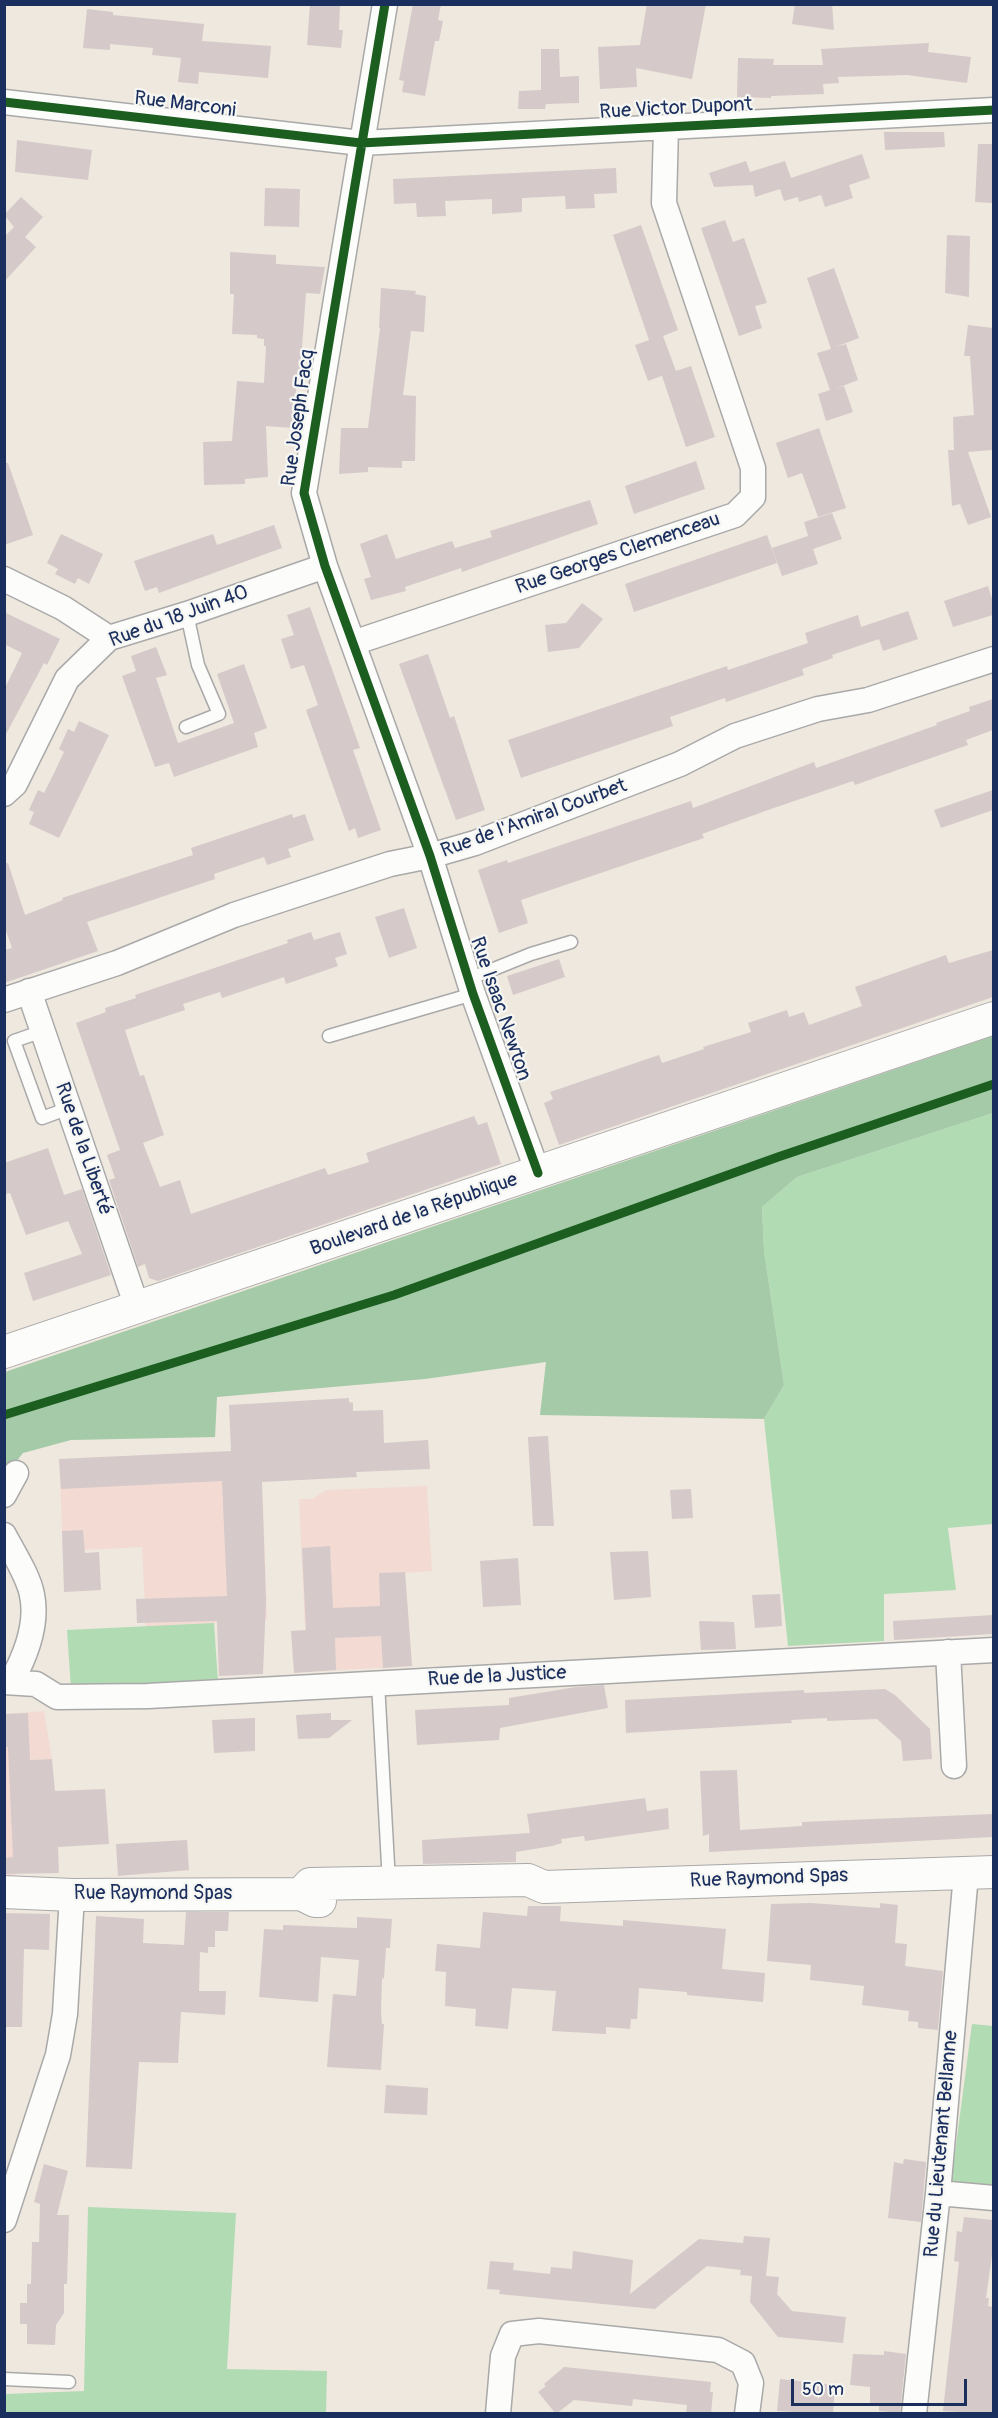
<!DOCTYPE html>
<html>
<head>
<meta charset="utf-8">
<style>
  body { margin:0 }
  #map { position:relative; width:998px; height:2418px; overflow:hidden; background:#eee8de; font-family:Pangolin,sans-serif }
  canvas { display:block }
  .frame { position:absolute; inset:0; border:6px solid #1b2f5e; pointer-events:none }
  .scale { position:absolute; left:791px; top:2379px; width:176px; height:27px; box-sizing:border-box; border:3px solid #1b2f5e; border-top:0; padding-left:8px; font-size:18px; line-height:21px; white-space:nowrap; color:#1b2f5e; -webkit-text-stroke:4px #f6f6f2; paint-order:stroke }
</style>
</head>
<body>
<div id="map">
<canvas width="998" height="2418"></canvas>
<div class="frame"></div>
<div class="scale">50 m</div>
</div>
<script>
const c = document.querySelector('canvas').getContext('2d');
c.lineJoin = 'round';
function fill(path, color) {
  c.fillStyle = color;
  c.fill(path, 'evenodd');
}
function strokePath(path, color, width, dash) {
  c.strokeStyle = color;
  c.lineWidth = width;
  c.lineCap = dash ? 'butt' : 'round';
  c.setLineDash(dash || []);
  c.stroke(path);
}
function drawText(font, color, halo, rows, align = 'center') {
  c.font = font + ' Pangolin,sans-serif';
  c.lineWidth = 4.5;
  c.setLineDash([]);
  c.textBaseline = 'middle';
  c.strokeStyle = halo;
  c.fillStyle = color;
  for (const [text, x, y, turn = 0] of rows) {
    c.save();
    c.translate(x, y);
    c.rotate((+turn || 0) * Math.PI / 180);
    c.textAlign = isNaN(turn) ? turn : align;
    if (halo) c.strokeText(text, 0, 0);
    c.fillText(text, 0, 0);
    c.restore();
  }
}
fill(new Path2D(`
  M221 1452 263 1505 267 1619 146 1628 142 1547 63 1551 59 1459Z
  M427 1486 432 1571 405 1573 412 1666 307 1672 299 1499H312L326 1490Z
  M44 1711 52 1759 9 1761 15 1877 5 1875V1714Z`), '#f3dbd4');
fill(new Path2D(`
  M993 1113V1524L948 1528 956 1590 884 1594V1641L788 1646 764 1419 784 1385 764 1251 762 1207 797 1177Z
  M214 1623 218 1682 71 1689 67 1630Z
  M972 2024 993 2026V2187L951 2183Z
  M88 2207 236 2213 227 2369 327 2371 326 2413H5V2394L84 2391Z`), '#b1dbb3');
fill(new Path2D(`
  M993 1036V1113L797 1177 762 1207 764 1251 784 1385 764 1419 540 1415 546 1362 425 1379 217 1397 215 1437 71 1440 23 1453 5 1476V1372Z`), '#a4caa7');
fill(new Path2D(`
  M310 4H340L339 30H343L341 48 307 45Z
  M413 4H441L438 20 443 21 439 41H435L425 96 402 92 404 81 399 80Z
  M647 4H706L692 79 636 68 637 87 600 89 598 47 640 45Z
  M795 4H832L834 30 792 24Z
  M87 9 113 12V15L204 24 202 41 271 46 268 78 199 72 198 84 178 82 181 58 152 55 153 48 110 44V50L83 48Z
  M929 43 928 52 971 57 967 83 907 75 838 77 839 83 823 84 824 94 771 96V98L737 97 738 58 774 59 773 65H823L821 49Z
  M541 49H559L560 77 579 76V103L546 104 545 109H518L519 91 541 90Z
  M884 132H944L945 147 885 150Z
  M17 140 92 150 88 180 15 172Z
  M978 144H993V203L975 202Z
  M862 154 870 178 849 185 853 198 825 207 821 195 799 202 798 197 784 201 780 189 755 197 753 185 714 187 709 173 746 161 750 172 785 161 791 178Z
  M616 168 617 193 594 194 595 208 566 209 565 196 522 198V212L492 214V199L445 201 446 216 417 217 416 203 394 204 393 179Z
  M265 188 300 189 299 227 264 226Z
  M21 197 43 217 25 237 36 247 4 282V237L14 227 4 215Z
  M725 220 733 242 744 238 767 303 755 306 762 328 739 336 701 228Z
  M641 225 678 330 663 336 676 371 691 366 715 437 686 447 662 376 664 375 648 381 635 345 655 338 649 340 613 235Z
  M947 235 970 236 969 297 945 293Z
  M230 252 276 255V264L325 267 320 294 306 293 299 389H296L293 428 266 426 268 477 245 479V484L204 485 203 442 232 441 237 381 264 383 266 346H264V339L257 338V335L232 334 234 294H230Z
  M834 268 859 338 835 347 846 344 858 380 835 389 844 386 853 412 826 421 818 394 830 390 817 353 831 349 807 278Z
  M381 288 416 291 415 294 426 296 424 332 411 331 403 395 416 396 415 461H402V468L368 467V472L339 474 341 428H368L380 328H379Z
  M968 325 993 328V450L968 452 991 517 968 525 960 504 952 506 948 450H954L953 417 974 415 970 356H964Z
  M819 428 846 508 818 517 802 473 788 478 776 443Z
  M696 461 705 489 634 514 625 486Z
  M4 463H8L33 535 4 545Z
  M590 500 598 524 462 572 461 568 405 587 406 591 371 600 364 579 371 577 360 544 387 534 396 559 452 541 455 548 492 537 490 531Z
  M832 513 842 539 813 549 818 564 782 576 772 548 808 536 804 522Z
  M274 525 282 548 159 593 157 587 145 591 134 561 213 534 217 545Z
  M61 534 103 554 89 584 78 578 75 584 55 574 58 569 47 563Z
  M767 535 777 563 634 612 625 584Z
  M988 586 993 602V615L953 627 944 601Z
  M582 603 603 619 579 648 548 652 545 625 566 623Z
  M310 607 360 748 353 750 381 830 358 838 355 828 349 831 306 710 318 705 304 665 291 669 281 639 294 635 287 615Z
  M908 611 918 639 883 651 879 639 832 655 833 658 802 669 804 675 726 702 725 698 670 717 673 726 521 778 508 740 727 666 728 670 808 643 805 633 858 615 861 627Z
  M4 612 60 639 47 665 44 663 4 738V690L22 653 4 644Z
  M156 647 167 675 156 678 178 743 234 723 217 674 244 664 267 728 254 733 258 747 174 777 169 763 155 767 122 676 136 671 131 656Z
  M428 654 450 718 454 716 485 810 456 820 399 664Z
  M993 699V730L966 740 968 745 855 785 853 781 768 810 702 834 704 838 521 900 528 923 499 933 478 870 507 860 508 863 691 801 693 808 814 762 816 768 937 725 936 723 970 711 969 707Z
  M79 721 109 735 59 838 29 824 34 812 29 810 38 790 44 793 55 771 64 752 59 749 68 729 74 732Z
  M993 790V810L941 828 934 810Z
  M292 814 293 818 305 814 314 840 288 849 291 857 267 865 264 857 214 874 215 879 87 922 98 951 4 983V950L12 948 4 925V864L8 863 25 915 63 900 62 898 193 855 191 848Z
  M404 908 417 948 389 958 375 917Z
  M311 932 314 940 340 932 347 954 335 958 338 966 286 984 284 977 222 998 220 992 183 1004 185 1010 125 1030 140 1076 144 1075 164 1135 143 1143 160 1187 180 1180 191 1214 325 1168 328 1175 369 1162 366 1153 474 1116 478 1125 487 1122 501 1164 158 1281 149 1278 145 1264 138 1267 109 1180 115 1178 107 1155 120 1150 76 1023 106 1012 105 1008 136 998 135 995 288 943 287 940Z
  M993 950V997L559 1145 544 1103 553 1099 550 1092 659 1055 662 1063 704 1049 703 1047 751 1032 748 1023 787 1010 789 1017 804 1012 809 1025 862 1006 855 987 946 955 949 963Z
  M559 959 565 977 513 995 507 976Z
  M48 1148 64 1195 82 1189 111 1275 33 1301 24 1273 82 1254 68 1221 26 1235 10 1193 4 1194V1163Z
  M349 1398V1402L353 1403V1411L383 1410 384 1443 428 1440 430 1469 356 1472 357 1477 262 1482 266 1601 263 1674 219 1676 217 1621 137 1623 136 1599 227 1596 222 1481 61 1489 59 1459 231 1451 229 1405Z
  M548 1436 554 1526H533L528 1437Z
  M691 1489 693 1518 672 1519 670 1490Z
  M83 1530 85 1553 99 1552 101 1590 64 1592 62 1531Z
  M330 1546 333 1608 380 1606 379 1573 405 1572 412 1666 383 1668 381 1636 335 1638 336 1670 294 1673 291 1631 306 1630 302 1548Z
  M648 1551 651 1597 614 1600 610 1552Z
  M518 1558 521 1605 483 1607 480 1561Z
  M780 1594 782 1626 755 1628 752 1595Z
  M993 1615V1634L894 1640 893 1621Z
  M699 1621 734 1622 736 1649 701 1650Z
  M604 1685 608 1708 500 1728 499 1740 417 1745 415 1710 509 1705V1698L576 1687Z
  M885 1689 895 1695 930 1729 932 1759 903 1761 901 1741 877 1719 827 1721V1718L791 1720 792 1723 626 1733 625 1700 804 1690V1693Z
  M28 1713 30 1760 52 1759 55 1791 105 1789 109 1844 58 1847 59 1873 4 1874V1858L13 1857 8 1747H4V1714Z
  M331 1713V1720H352L329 1738 298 1739 296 1715Z
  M255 1718V1751L214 1753 212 1720Z
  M737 1770 740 1830 802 1826V1822L993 1814V1837L709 1852V1834L703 1836 700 1771Z
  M645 1798 647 1811 668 1808 669 1829 585 1841 584 1836 561 1839 562 1843 552 1846 516 1852V1862L423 1864 422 1840 530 1833 527 1814Z
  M187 1840 189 1870 118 1876 116 1844Z
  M811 1903 880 1908V1903L898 1905 895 1943 907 1944 905 1966 943 1971 938 2030 918 2028V2022L908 2021 909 2011 862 2005 864 1986 810 1980 811 1965 767 1961 771 1904Z
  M528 1906H561L560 1921 623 1926V1920L726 1929 722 1969 765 1973 763 2002 687 1995V1992L639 1988 637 2019H631L630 2029 606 2027V2034L552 2031 556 1991 512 1988 508 2029 475 2026 476 2009 445 2006 446 1972 435 1971 437 1944 480 1948 483 1912 527 1916Z
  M186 1912H229L228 1931H215V1947H208V1953L200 1952 199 1991H226L225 2015 181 2012 178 2063 139 2062 132 2169 86 2167 96 1916 144 1919 143 1943 184 1945Z
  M4 1913 50 1914 49 1950 24 1949 22 2027H4Z
  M357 1917 392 1919 390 1948H386L384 1978 382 1979 381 2012 382 2024H384L381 2070 327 2067 333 1994 356 1996 359 1960 321 1957 318 2002 259 1997 264 1929 283 1930V1925L357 1928Z
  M386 2085 428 2088 427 2115 384 2113Z
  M904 2159 926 2162 921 2222 888 2218 894 2162 903 2164Z
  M44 2164 68 2171 57 2215H69L67 2284H64V2313L56 2325 55 2345 27 2344V2324H20V2303H27V2284H31L32 2242H39L40 2204 34 2202Z
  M964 2217 993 2220V2248L986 2298H989L988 2306 993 2307V2414L943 2411 959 2262 954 2261 957 2231 962 2232Z
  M744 2236 770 2238 766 2276 779 2277 777 2294 792 2311 846 2317 843 2343 778 2337 750 2302 752 2276 740 2275 741 2270 707 2266 655 2309 499 2294 500 2290 487 2289 490 2261 514 2263 513 2270 550 2274 551 2267 572 2269 573 2251 633 2260 630 2294 699 2239 743 2243Z
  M884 2351 906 2354 900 2413 879 2411V2405L870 2404V2387L850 2385 853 2354 884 2355Z
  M564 2367 711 2382 710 2392H713L711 2414H686L687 2405 633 2399 632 2406 574 2400 556 2414 538 2392 546 2386 544 2384Z
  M780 2379 835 2385 833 2414 777 2411Z`), '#d6c9c9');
const service = new Path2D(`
  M186 727 219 714 198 665 187 614
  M469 979 531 954 571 942
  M43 1031 14 1041 42 1118 69 1108
  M329 1036 473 994
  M378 1683 389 1883
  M4 2379 69 2382`);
const minor = new Path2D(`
  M385 4 304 493 325 566 430 856 473 994 538 1173
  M4 102 361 143 994 110
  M4 579 63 608 109 638
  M353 643 735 515 753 497V468L664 203 666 128
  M4 794 15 784 67 679 109 638 187 614 325 566
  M29 991 137 1307
  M4 1000 117 963 234 915 390 864 430 856 475 843 680 764 735 736 818 709 868 700 994 659
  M4 1495 16 1473
  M4 1535C13 1552 29 1577 32 1595 38 1624 25 1657 11 1682
  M948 1652 954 1766
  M4 1682 36 1684 57 1697 148 1696 994 1650
  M938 2193 994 2198
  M4 2220 58 2055 65 2014 72 1895
  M498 2414 503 2356 512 2334 539 2331 718 2350 743 2363 751 2383 747 2414
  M914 2414 938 2193 966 1874`);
const tertiary = new Path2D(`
  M4 1352 994 1018
  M4 1892 72 1895 301 1894 315 1901H320
  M301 1894 310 1884 528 1880 544 1887 994 1872`);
strokePath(service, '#aaa9a9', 15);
strokePath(minor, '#aaa9a9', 27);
strokePath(tertiary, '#aaa9a9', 34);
strokePath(service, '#fcfcfa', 12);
strokePath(minor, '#fcfcfa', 24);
strokePath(tertiary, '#fcfcfa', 32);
strokePath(new Path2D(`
  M385 4 304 493 325 566 430 856 473 994 538 1173
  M4 102 361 143 994 110
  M4 1415 394 1295 778 1157 994 1084`), '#1b5e20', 9);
drawText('20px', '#1b2f5e', '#f6f6f2', [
  ["Rue Marconi",185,105,7],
  ["Rue Victor Dupont",676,109,-3],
  ["Rue Joseph Facq",299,418,-82],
  ["Rue Georges Clemenceau",618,554,-19],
  ["Rue du 18 Juin 40",179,617,-20],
  ["Rue de l'Amiral Courbet",534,819,-20],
  ["Rue Isaac Newton",500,1009,71],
  ["Rue de la Liberté",83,1149,71],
  ["Boulevard de la République",414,1215,-19],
  ["Rue de la Justice",497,1677,-3],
  ["Rue Raymond Spas",769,1879,-2],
  ["Rue Raymond Spas",153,1894],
  ["Rue du Lieutenant Bellanne",942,2144,-85]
]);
</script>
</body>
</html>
